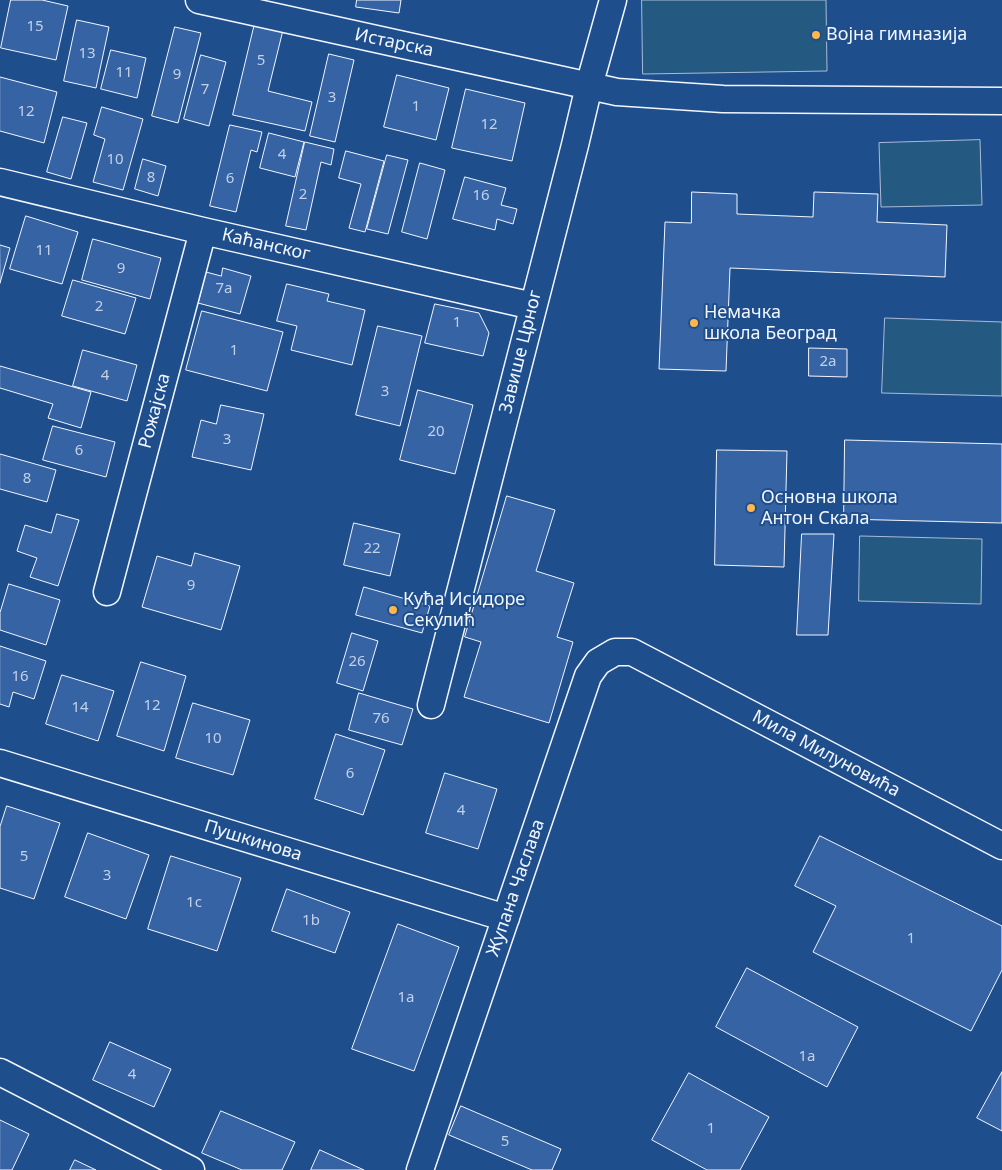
<!DOCTYPE html>
<html>
<head>
<meta charset="utf-8">
<style>
  body { margin:0 }
  canvas { display:block; background:#1f4e8c }
</style>
</head>
<body>
<canvas width="1002" height="1170"></canvas>
<script>
const c = document.querySelector('canvas').getContext('2d');
c.lineJoin = 'round';
function fill(path, color) {
  c.fillStyle = color;
  c.fill(path, 'evenodd');
}
function strokePath(path, color, width, dash) {
  c.strokeStyle = color;
  c.lineWidth = width;
  c.lineCap = dash ? 'butt' : 'round';
  c.setLineDash(dash || []);
  c.stroke(path);
}
function drawText(font, color, halo, rows, align = 'center') {
  c.font = font + ' "Noto Sans",sans-serif';
  c.lineWidth = 4;
  c.setLineDash([]);
  c.textBaseline = 'middle';
  c.strokeStyle = halo;
  c.fillStyle = color;
  for (const [text, x, y, turn = 0] of rows) {
    c.save();
    c.translate(x, y);
    c.rotate((+turn || 0) * Math.PI / 180);
    c.textAlign = isNaN(turn) ? turn : align;
    if (halo) c.strokeText(text, 0, 0);
    c.fillText(text, 0, 0);
    c.restore();
  }
}
const green = new Path2D(`
  M642 0H826L827 71 643 74Z
  M980 140 982 205 881 207 879 143Z
  M885 318 1002 322V396L882 393Z
  M860 536 982 539 981 604 859 601Z`);
fill(green, '#245a82');
strokePath(green, '#a8bbd7', 1);
const building = new Path2D(`
  M11 0H42L68 6 56 60 1 48Z
  M357 0H401L399 13 356 7Z
  M77 20 109 27 96 88 64 81Z
  M255 23 283 30 268 91 312 102 305 131 233 115Z
  M175 27 201 33 178 123 152 116Z
  M111 50 146 58 137 98 101 89Z
  M329 54 354 60 335 142 310 136Z
  M201 55 226 62 209 126 184 119Z
  M397 75 449 88 436 140 384 127Z
  M0 77 57 92 44 143 0 131Z
  M466 89 525 103 512 161 452 148Z
  M102 107 143 119 123 190 93 182 105 139 94 135Z
  M63 117 87 123 71 179 47 172Z
  M230 125 262 132 257 152 251 150 236 212 210 206Z
  M269 133 304 142 295 177 260 168Z
  M305 142 334 149 331 165 321 162 306 230 286 226Z
  M346 151 384 161 365 232 349 228 361 184 339 178Z
  M387 155 408 160 388 234 367 229Z
  M143 159 166 166 158 196 135 189Z
  M420 163 445 170 427 239 402 232Z
  M465 177 506 188 501 205 517 209 513 224 497 219 495 230 453 219Z
  M692 192 737 194V214L813 217 814 192 878 194 877 222 947 225 945 277 730 268 726 371 659 369 665 222 691 223Z
  M26 216 78 232 62 284 10 269Z
  M93 239 161 258 150 299 82 280Z
  M0 245 10 248 0 283Z
  M223 268 251 276 240 314 198 303 206 272 221 276Z
  M73 280 136 298 125 334 62 316Z
  M287 284 329 294 327 301 365 310 352 365 291 350 297 326 277 321Z
  M435 304 479 313 489 333 483 356 425 343Z
  M202 311 283 332 267 391 186 370Z
  M378 326 422 336 400 426 356 415Z
  M809 348 847 349V377L809 376Z
  M83 350 137 365 127 401 73 386Z
  M0 366 91 392 81 428 48 418 53 404 0 388Z
  M418 390 473 405 455 474 400 460Z
  M221 405 264 414 251 470 192 457 201 420 216 424Z
  M53 426 115 442 106 477 43 460Z
  M845 440 1002 444V523L844 519Z
  M717 450 787 451 784 567 715 565Z
  M0 454 56 470 47 502 0 489Z
  M507 496 555 510 536 571 574 583 557 637 573 642 549 723 464 697 481 642 465 637Z
  M57 514 79 520 58 586 30 577 37 558 17 551 25 525 51 533Z
  M354 523 400 534 390 576 344 565Z
  M802 534H834L828 635H797Z
  M195 553 240 566 221 630 142 607 157 556 191 566Z
  M9 584 60 600 46 645 0 630V613Z
  M364 587 430 606 422 633 356 615Z
  M352 633 378 641 363 691 337 683Z
  M0 646 46 661 34 699 13 692 9 707 0 704Z
  M141 662 186 676 164 751 117 736Z
  M62 675 114 691 98 741 46 724Z
  M359 693 413 709 402 745 349 730Z
  M193 703 250 720 233 775 176 758Z
  M336 734 385 750 363 815 315 799Z
  M445 773 497 789 478 849 426 833Z
  M7 806 60 823 34 899 0 888V827Z
  M88 833 149 855 126 919 65 897Z
  M820 836 1002 926V970L971 1031 813 952 836 906 795 886Z
  M171 856 241 878 217 951 148 929Z
  M287 889 350 912 335 953 272 931Z
  M398 924 459 947 414 1071 352 1049Z
  M747 968 858 1027 827 1087 716 1027Z
  M110 1042 171 1069 154 1107 93 1080Z
  M1002 1072V1131L977 1118Z
  M689 1073 769 1117 740 1170H707L652 1140Z
  M461 1106 561 1149 552 1170H532L449 1135Z
  M221 1111 295 1142 282 1170H242L202 1153Z
  M0 1120 29 1134 12 1170H0Z
  M320 1150 364 1170H311Z
  M75 1160 96 1170H70Z`);
fill(building, '#3563a3');
strokePath(building, '#f2f6ff', 1);
const minor = new Path2D(`
  M199 0 617 92 723 99 1002 101
  M0 182 203 231 533 306
  M107 592 203 231
  M431 705 575 145 589 86 613 0
  M0 763 506 918
  M0 1072 191 1170
  M420 1170 588 676 598 662 615 652H632L1002 846`);
strokePath(minor, '#f2f6ff', 29);
strokePath(minor, '#1f4e8c', 26);
for (const [x, y, r, color] of [
  [816,35,5,"#ffb74d"],
  [694,323,5,"#ffb74d"],
  [751,508,5,"#ffb74d"],
  [393,610,5,"#ffb74d"]
]) {
  const dot = new Path2D();
  dot.arc(x, y, r, 0, 2 * Math.PI);
  c.fillStyle = color;
  c.fill(dot);
  strokePath(dot, '#1f4e8c', 2);
}
drawText('15px', '#c3d1e8', null, [
  ["15",35,27],
  ["13",87,54],
  ["5",261,61],
  ["11",124,73],
  ["9",177,75],
  ["7",205,90],
  ["3",332,98],
  ["1",416,107],
  ["12",26,112],
  ["12",489,125],
  ["4",282,155],
  ["10",115,160],
  ["8",151,178],
  ["6",230,179],
  ["2",303,195],
  ["16",481,196],
  ["11",44,251],
  ["9",121,269],
  ["7a",224,289],
  ["2",99,307],
  ["1",457,323],
  ["1",234,351],
  ["2a",828,362],
  ["4",105,376],
  ["3",385,392],
  ["20",436,432],
  ["3",227,440],
  ["6",79,451],
  ["8",27,479],
  ["22",372,549],
  ["9",191,586],
  ["26",357,662],
  ["16",20,677],
  ["12",152,706],
  ["14",80,708],
  ["76",381,719],
  ["10",213,739],
  ["6",350,774],
  ["4",461,811],
  ["5",24,857],
  ["3",107,876],
  ["1c",194,903],
  ["1b",311,921],
  ["1",911,939],
  ["1a",406,998],
  ["1a",807,1057],
  ["4",132,1075],
  ["1",711,1129],
  ["5",505,1142]
]);
drawText('18px', '#f2f6ff', '#1f4e8c', [
  ["Војна гимназија",826,35],
  ["Немачка",704,313],
  ["школа Београд",704,334],
  ["Основна школа",761,498],
  ["Антон Скала",761,519],
  ["Кућа Исидоре",403,600],
  ["Секулић",403,621]
], 'left');
drawText('18px', '#f2f6ff', '#1f4e8c', [
  ["Истарска",394,43,12],
  ["Каћанског",266,245,13],
  ["Завише Црног",521,352,-76],
  ["Рожајска",155,411,-75],
  ["Мила Милуновића",826,754,28],
  ["Пушкинова",253,841,17],
  ["Жупана Часлава",516,888,-71]
]);
</script>
</body>
</html>
